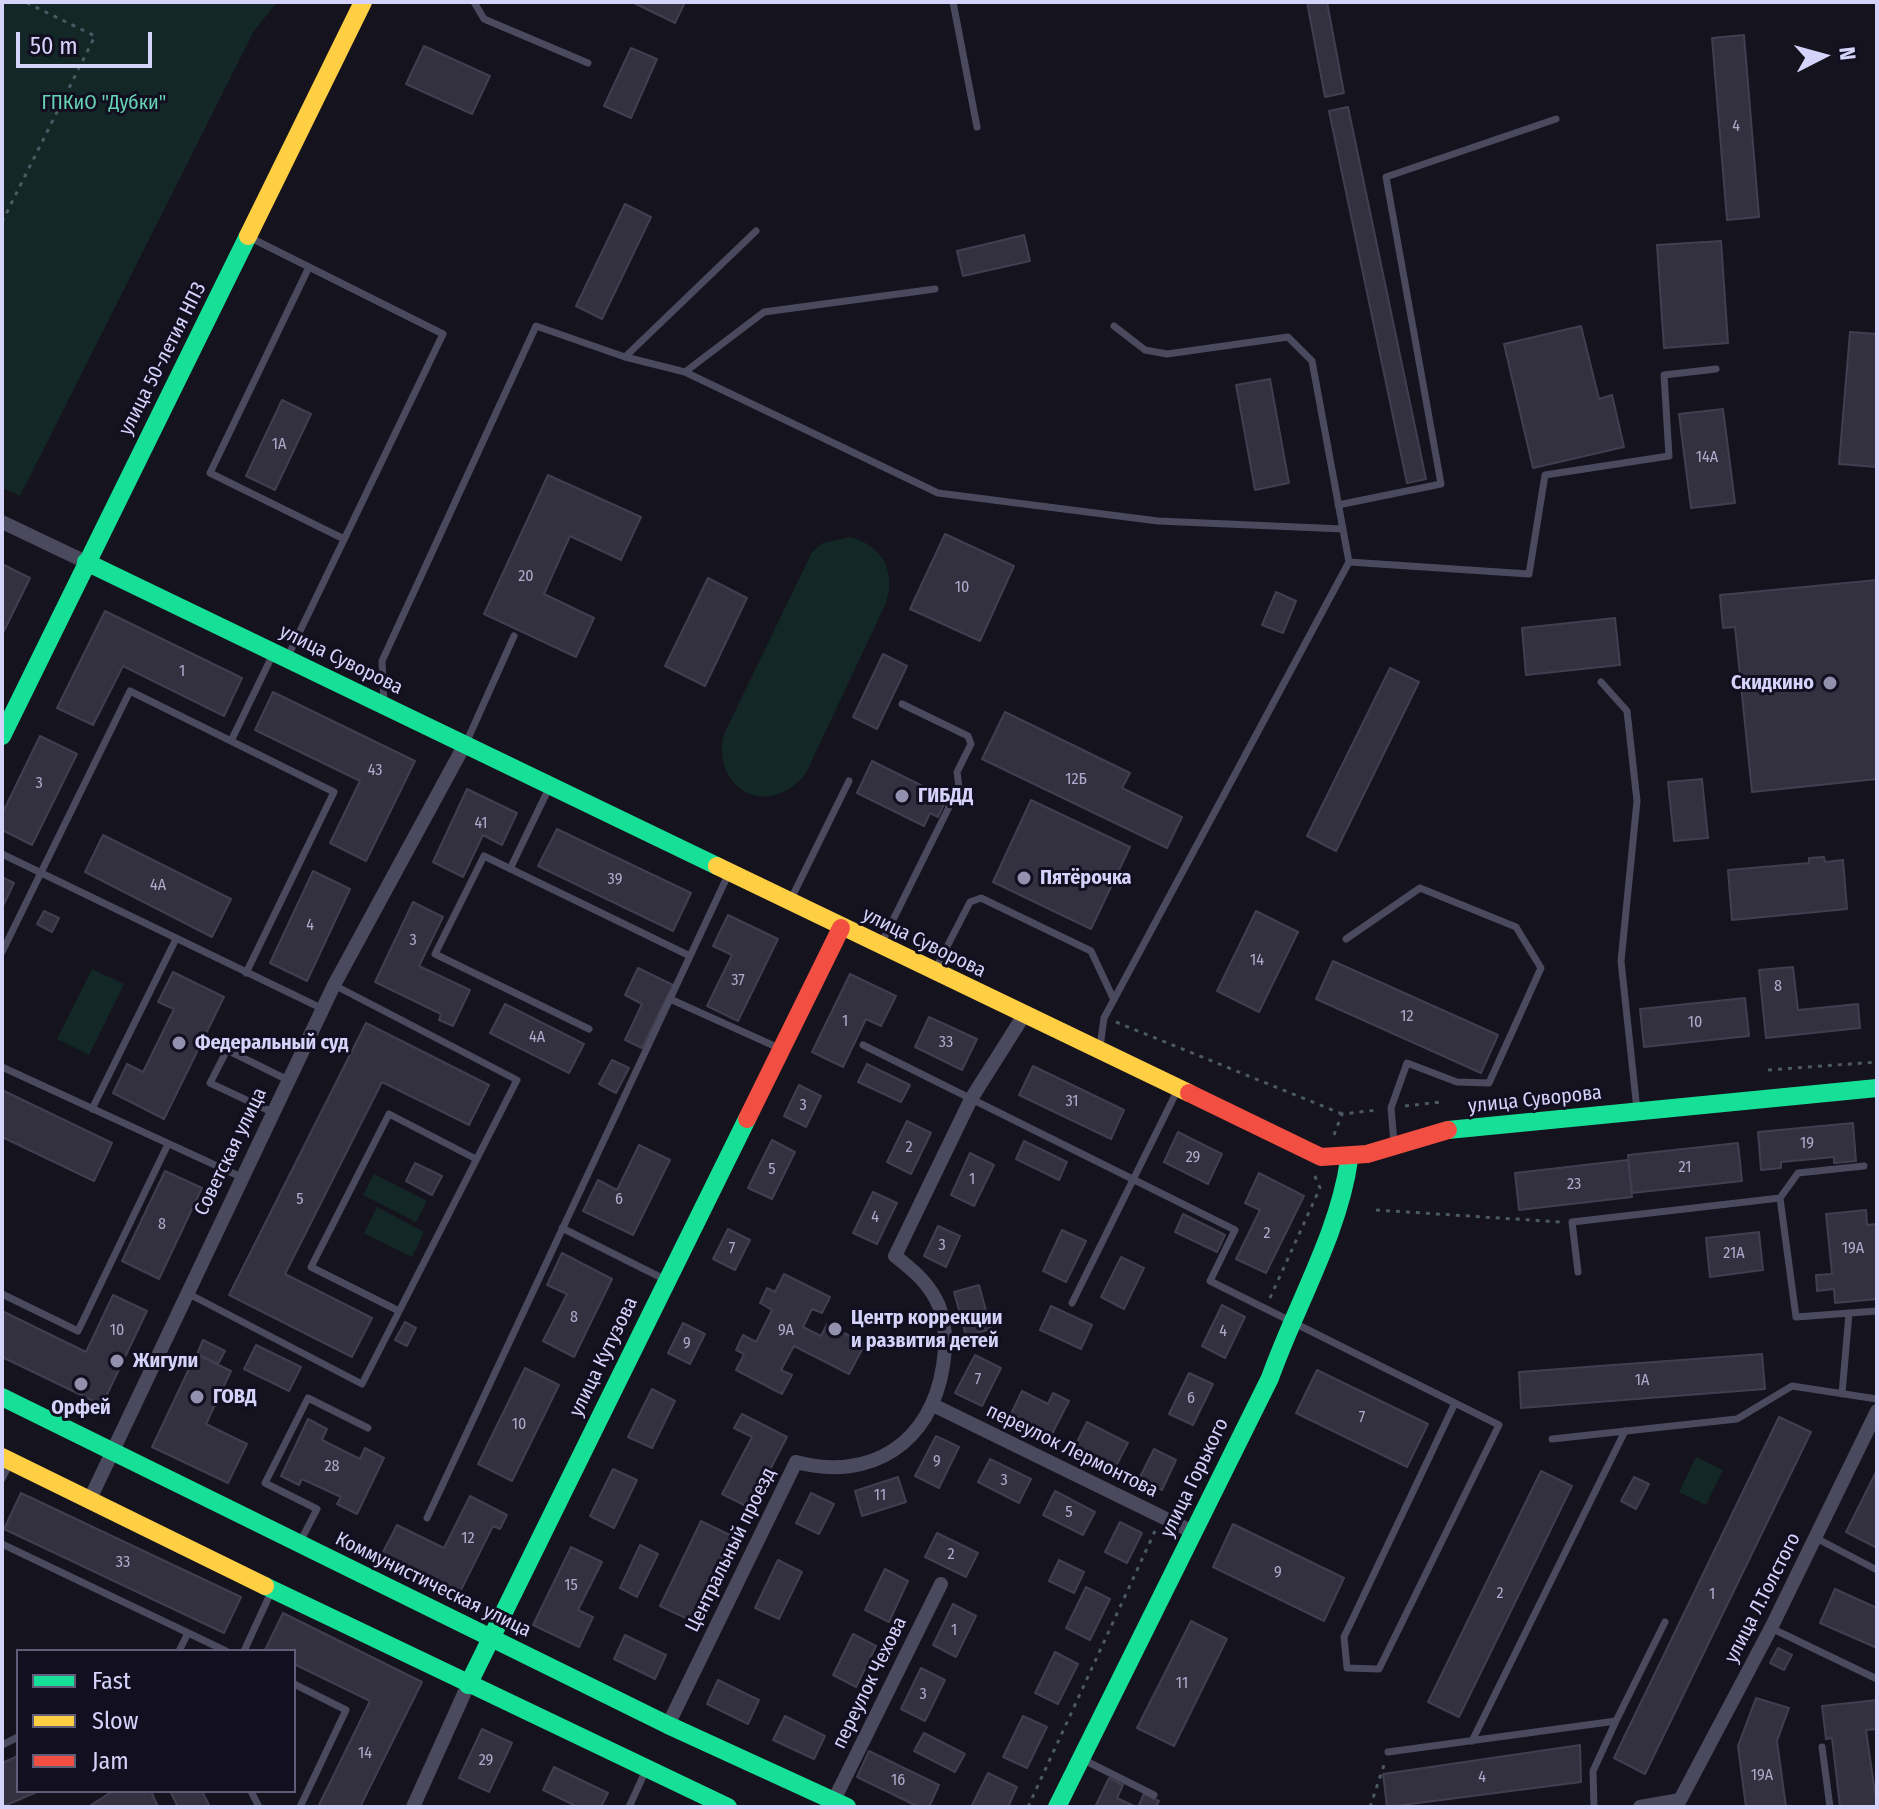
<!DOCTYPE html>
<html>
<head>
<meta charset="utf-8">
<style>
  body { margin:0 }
  #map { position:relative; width:1879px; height:1809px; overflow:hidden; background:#15131d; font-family:"Fira Sans Condensed",sans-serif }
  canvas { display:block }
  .frame { position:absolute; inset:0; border:4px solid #d6d3fb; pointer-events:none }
  .legend { position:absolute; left:16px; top:1649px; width:280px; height:144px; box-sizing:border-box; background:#120f21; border:2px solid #605d78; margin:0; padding:10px 14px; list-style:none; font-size:24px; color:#d6d3fb }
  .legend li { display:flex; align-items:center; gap:16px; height:40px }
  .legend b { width:40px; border:2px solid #605d78 }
  .north { position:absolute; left:1783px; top:16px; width:80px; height:80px; -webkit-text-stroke:6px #120f21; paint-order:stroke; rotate:84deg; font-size:22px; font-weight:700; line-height:32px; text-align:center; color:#d6d3fb }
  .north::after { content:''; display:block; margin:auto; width:28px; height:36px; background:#d6d3fb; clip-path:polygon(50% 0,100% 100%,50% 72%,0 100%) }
  .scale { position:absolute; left:16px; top:32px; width:136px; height:36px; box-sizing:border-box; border:4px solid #d6d3fb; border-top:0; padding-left:10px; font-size:24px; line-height:28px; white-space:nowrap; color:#d6d3fb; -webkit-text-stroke:6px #120f21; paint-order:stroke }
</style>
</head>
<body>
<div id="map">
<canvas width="1879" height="1809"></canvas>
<div class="frame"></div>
<ul class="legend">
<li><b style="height:10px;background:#16e098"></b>Fast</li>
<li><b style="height:10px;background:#ffcf43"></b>Slow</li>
<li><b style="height:10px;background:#f24e42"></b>Jam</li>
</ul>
<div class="north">N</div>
<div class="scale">50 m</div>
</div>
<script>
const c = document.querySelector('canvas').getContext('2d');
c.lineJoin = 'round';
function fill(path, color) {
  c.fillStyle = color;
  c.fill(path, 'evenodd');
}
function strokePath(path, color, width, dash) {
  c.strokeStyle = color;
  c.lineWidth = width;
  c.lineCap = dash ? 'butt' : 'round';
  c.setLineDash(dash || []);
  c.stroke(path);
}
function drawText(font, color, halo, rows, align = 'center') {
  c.font = font + ' "Fira Sans Condensed",sans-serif';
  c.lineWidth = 6;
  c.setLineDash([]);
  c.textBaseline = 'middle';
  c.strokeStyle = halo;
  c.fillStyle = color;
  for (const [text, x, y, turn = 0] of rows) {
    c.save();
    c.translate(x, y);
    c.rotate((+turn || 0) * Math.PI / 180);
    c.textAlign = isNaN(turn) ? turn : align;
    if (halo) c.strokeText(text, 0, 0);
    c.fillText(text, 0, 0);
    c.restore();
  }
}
fill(new Path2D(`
  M2 2H277L254 31 20 496 2 488Z
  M850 537C883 546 896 571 886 603L806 773C771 820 710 791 724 734L812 552 823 543Z
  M92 969 124 984 89 1055 57 1039Z
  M374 1174 427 1201 416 1222 363 1195Z
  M377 1207 424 1232 412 1257 364 1233Z
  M1696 1457 1723 1470 1706 1505 1679 1492Z`), '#132727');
const building = new Path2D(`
  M632 2H685L675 23Z
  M1307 2H1327L1344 93 1325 97Z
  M1744 35 1759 217 1727 220 1712 38Z
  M424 46 490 76 472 114 406 84Z
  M631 48 657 59 631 118 604 106Z
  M1348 107 1426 479 1407 483 1329 111Z
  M625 204 651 217 602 319 576 306Z
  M1024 235 1030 261 963 276 957 251Z
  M1721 241 1728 343 1664 348 1657 245Z
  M1581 326 1599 399 1612 395 1624 447 1533 468 1504 344Z
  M1850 332 1877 334V467L1839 464Z
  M1270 379 1289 483 1255 490 1236 385Z
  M282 400 311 414 275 490 246 476Z
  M1723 409 1735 503 1691 508 1679 414Z
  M548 475 641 517 621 560 570 536 544 594 594 618 576 657 484 614Z
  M945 534 1014 566 980 641 910 609Z
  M2 564 30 578 2 635Z
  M708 578 747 598 705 686 665 666Z
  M1877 580V779L1752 792 1735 627 1723 628 1720 595Z
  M1276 592 1296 601 1283 633 1262 625Z
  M105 611 242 678 224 716 123 666 93 725 57 708Z
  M1615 618 1620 665 1526 675 1522 628Z
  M883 654 907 666 877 729 853 717Z
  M1390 668 1419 682 1336 851 1307 836Z
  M273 692 415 761 366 861 330 843 360 781 255 730Z
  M1005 712 1130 773 1122 788 1182 817 1167 848 982 759Z
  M40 736 77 754 32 845 2 830V814Z
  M872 761 947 798 938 817 930 813 924 826 857 793Z
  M1702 779 1708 838 1674 841 1668 782Z
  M467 789 517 813 502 845 483 835 463 877 433 862Z
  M1031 800 1130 847 1091 929 993 882Z
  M557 829 691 893 673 931 538 866Z
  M103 835 231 899 212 937 85 872Z
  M1824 857 1825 862 1843 860 1847 909 1732 920 1728 870 1809 863V858Z
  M313 871 350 889 307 981 270 963Z
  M2 877 14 883 2 908Z
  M413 902 443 917 419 966 470 990 453 1026 439 1020 441 1014 375 982Z
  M44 911 59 918 52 932 37 924Z
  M1256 911 1298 932 1259 1012 1217 991Z
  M728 915 778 939 738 1021 707 1006 732 955 713 946Z
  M1333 961 1498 1035 1481 1073 1316 999Z
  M1793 967 1798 1010 1858 1004 1860 1028 1766 1038 1759 970Z
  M638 968 673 985 642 1048 625 1040 642 1004 625 995Z
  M173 972 224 997 164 1119 113 1093 127 1064 143 1072 174 1009 158 1002Z
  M850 974 896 996 881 1026 866 1019 843 1067 812 1052Z
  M1745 998 1749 1036 1644 1047 1640 1009Z
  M505 1004 584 1044 569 1073 490 1033Z
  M929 1017 977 1039 962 1070 915 1047Z
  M366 1023 489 1085 469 1125 382 1082 285 1274 372 1318 352 1357 229 1295Z
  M612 1060 629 1068 616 1093 599 1084Z
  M867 1064 910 1085 901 1102 858 1082Z
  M1033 1066 1124 1110 1111 1139 1019 1095Z
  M799 1085 821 1096 806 1127 784 1116Z
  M2 1090 112 1143 94 1181 2 1137Z
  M907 1121 931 1133 911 1174 887 1162Z
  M1853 1123 1856 1161 1834 1163V1157L1781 1162V1168L1761 1170 1758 1132Z
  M1178 1132 1222 1154 1208 1184 1164 1162Z
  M772 1140 795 1152 772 1199 748 1188Z
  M1024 1141 1067 1162 1059 1180 1016 1159Z
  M1738 1143 1742 1181 1632 1193 1628 1155Z
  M639 1145 670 1160 633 1235 583 1211 598 1180 617 1190Z
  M970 1153 994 1165 974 1206 951 1195Z
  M1628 1160 1632 1197 1519 1210 1515 1173Z
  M415 1163 442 1176 432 1195 406 1181Z
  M165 1171 202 1188 159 1279 122 1261Z
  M1259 1173 1304 1196 1266 1273 1236 1259 1260 1210 1245 1203Z
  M873 1192 897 1203 877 1244 853 1233Z
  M1866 1210 1867 1225 1877 1224V1299L1835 1303 1834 1289 1817 1291 1816 1275 1832 1274 1826 1214Z
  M1183 1214 1225 1235 1217 1252 1175 1232Z
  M938 1226 960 1236 946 1267 924 1256Z
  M728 1229 750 1240 735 1270 713 1259Z
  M1062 1230 1086 1241 1066 1282 1043 1271Z
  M1759 1232 1763 1270 1710 1277 1706 1238Z
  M562 1253 612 1279 574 1357 543 1341 567 1294 547 1285Z
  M1121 1257 1144 1268 1124 1309 1101 1297Z
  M784 1274 830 1297 822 1313 812 1309 803 1327 821 1336 827 1324 865 1344 849 1374 794 1346 781 1370 792 1375 782 1394 736 1370 744 1354 736 1350 743 1335 756 1342 772 1310 760 1303 767 1288 775 1292Z
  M979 1285 991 1329 966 1336 954 1292Z
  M113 1295 147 1311 102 1405 2 1357V1311L86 1352Z
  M1222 1305 1245 1317 1225 1358 1202 1346Z
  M1051 1306 1092 1325 1081 1349 1040 1330Z
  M405 1322 416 1328 407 1346 395 1340Z
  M683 1323 705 1334 690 1364 668 1353Z
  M203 1340 225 1351 218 1364 197 1354Z
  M256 1345 301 1367 289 1391 244 1369Z
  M196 1354 231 1371 206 1424 247 1444 228 1483 152 1447Z
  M1762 1354 1765 1389 1521 1408 1519 1372Z
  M975 1355 1001 1368 982 1406 955 1393Z
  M525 1368 559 1385 512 1481 478 1464Z
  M1317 1370 1428 1424 1407 1467 1296 1413Z
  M1189 1373 1213 1384 1193 1425 1169 1414Z
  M652 1389 675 1401 652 1448 628 1437Z
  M1022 1391 1048 1404 1053 1393 1069 1401 1052 1434 1011 1414Z
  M742 1414 787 1437 750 1508 722 1494 752 1437 734 1428Z
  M1779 1417 1811 1432 1645 1774 1614 1758Z
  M308 1419 327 1429 322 1440 360 1459 365 1448 384 1458 357 1514 337 1504 341 1497 302 1479 299 1485 281 1476Z
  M1087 1422 1128 1443 1116 1466 1075 1446Z
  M936 1436 959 1447 939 1488 915 1476Z
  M1154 1449 1176 1460 1162 1490 1139 1479Z
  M990 1459 1031 1479 1019 1503 978 1482Z
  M613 1469 637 1480 614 1528 590 1516Z
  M1877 1470V1548L1846 1532Z
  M1541 1471 1572 1486 1459 1717 1428 1702Z
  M898 1477 906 1502 862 1516 855 1491Z
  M1634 1477 1649 1484 1636 1509 1621 1501Z
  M1055 1491 1095 1512 1083 1535 1043 1515Z
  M21 1493 241 1597 224 1633 4 1529Z
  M811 1493 834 1504 819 1534 796 1523Z
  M470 1496 507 1515 500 1529 493 1526 460 1592 382 1554 397 1525 444 1548Z
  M701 1521 732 1536 692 1621 660 1606Z
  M1120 1522 1142 1533 1127 1563 1105 1552Z
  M1233 1524 1344 1578 1324 1621 1213 1567Z
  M937 1533 978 1553 966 1577 925 1557Z
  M640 1545 658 1554 637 1597 620 1588Z
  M571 1547 602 1562 578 1610 593 1617 579 1647 533 1625Z
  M778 1560 802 1572 779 1619 755 1608Z
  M1059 1560 1084 1572 1074 1593 1049 1581Z
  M885 1569 908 1581 889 1622 865 1610Z
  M1086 1587 1110 1599 1090 1640 1066 1628Z
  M1835 1589 1877 1608V1648L1820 1623Z
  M953 1604 976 1616 956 1657 933 1645Z
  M283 1613 422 1682 360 1807H318L370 1701 294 1664V1651L265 1650Z
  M1191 1621 1227 1639 1174 1746 1137 1728Z
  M853 1634 876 1646 856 1687 833 1675Z
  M625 1635 666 1655 655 1679 614 1659Z
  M1778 1648 1792 1655 1784 1670 1770 1663Z
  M1055 1652 1078 1664 1058 1704 1035 1693Z
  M921 1668 945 1680 925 1721 901 1709Z
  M718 1680 759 1700 748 1724 707 1704Z
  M1756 1698 1789 1708 1777 1741 1786 1807H1746L1738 1746Z
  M1877 1700V1729L1866 1730 1877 1807H1840L1832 1738 1826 1739 1822 1706Z
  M785 1716 825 1736 814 1759 773 1740Z
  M1023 1716 1047 1727 1027 1768 1003 1757Z
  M482 1729 512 1743 489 1792 459 1778Z
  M924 1733 965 1754 955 1772 914 1751Z
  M1580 1745 1581 1782 1387 1807 1383 1774Z
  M869 1751 939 1785 929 1807H919L857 1777Z
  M18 1756V1791H39L2 1807V1763Z
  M554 1767 608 1793 601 1807H578L543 1790Z
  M988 1773 1017 1787 1008 1807H971Z
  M1109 1778 1123 1785 1117 1798 1136 1807H1095Z
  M113 1791H151L158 1807H88Z
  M170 1791H202L210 1807H178Z
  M1144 1794 1159 1801 1156 1807H1138Z`);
fill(building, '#33313f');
strokePath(building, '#413e50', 2);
strokePath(new Path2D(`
  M2 222 95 36 25 2
  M1116 1022 1342 1114
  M1768 1070 1877 1062
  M1405 1106 1441 1102
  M1334 1135 1342 1114 1377 1110
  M1376 1210 1560 1222
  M1270 1298 1320 1188 1314 1174
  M1028 1807 1155 1531
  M1370 1807 1384 1765`), '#4c5964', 3, [4, 6]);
strokePath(new Path2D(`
  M474 2 484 19 588 63
  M953 2 977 127
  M251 238 443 334 288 656
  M309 267 210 473 344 539
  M625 357 756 231
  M685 372 764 312 935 289
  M1338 505 1441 484 1386 177 1556 119
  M1349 562 1529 574 1545 475 1669 456 1664 375 1716 369
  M1601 682 1627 711 1637 801 1621 961 1637 1110
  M384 703 382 661 536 326 625 357 685 372 938 493 1158 521 1343 529
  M231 741 334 792 246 973
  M466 743 514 636
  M2 854 323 1009
  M510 869 549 788
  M790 901 849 781
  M1346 939 1420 888 1516 927 1541 968 1489 1083 1457 1082 1407 1063 1391 1108 1394 1143
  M882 942 959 787 957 772 971 744 968 736 902 704
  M2 952 130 691 231 741 273 654
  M936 968 970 902 981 898 1091 951 1114 1000
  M670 999 781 1049
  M589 1029 435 954 484 856 690 956
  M863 1045 1235 1230 1210 1281C1306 1329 1403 1377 1499 1425L1379 1669 1347 1668 1344 1637 1455 1403
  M1100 1047 1104 1018 1349 562 1312 361 1288 337 1167 354 1145 350 1114 326
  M2 1067 241 1177
  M92 1109 176 939
  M272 1112 210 1083 227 1050 288 1080
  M1780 1198 1798 1173 1864 1166
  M562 1228 664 1279
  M1578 1272 1572 1222 1780 1198 1796 1317 1877 1311
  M187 1293 362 1384 517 1080 334 985
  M2 1294 78 1331 168 1144
  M1072 1303 1177 1091
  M399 1311 311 1267 389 1114 476 1159
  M1842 1394 1849 1313
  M1552 1439 1737 1419 1792 1386 1877 1399
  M2 1479 10 1463
  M427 1518 728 875
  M1816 1538 1877 1570
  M300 1542 317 1509 265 1483 308 1398 368 1428
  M2 1544 226 1651
  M1771 1628 1877 1679
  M179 1651 188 1633
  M244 1651 272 1590
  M294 1684 346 1710 300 1807
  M1616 1721 1665 1622
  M1472 1741 1625 1431
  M2 1745 18 1737
  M1822 1747 1830 1807
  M1388 1752 1616 1721 1593 1771 1594 1807
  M1084 1760 1154 1795
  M251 1791 259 1807
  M629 1807 646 1770`), '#4a495d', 7);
strokePath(new Path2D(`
  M2 522 86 562
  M933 1405 1193 1532
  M90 1499 334 985 465 744
  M668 1725 796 1462C871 1482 931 1443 943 1366 946 1347 946 1324 939 1306 930 1284 913 1270 895 1256L971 1099 1024 1015
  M834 1800 941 1584
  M1680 1800 1771 1628 1877 1411
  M413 1807 468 1685
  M1640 1807 1680 1800`), '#4a495d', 14);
strokePath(new Path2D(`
  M86 562 717 866
  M2 736 248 236
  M1448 1130 1877 1088
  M2 1397 668 1725 847 1807
  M265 1586 728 1807
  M468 1685 747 1119
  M1057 1807 1270 1378C1295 1307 1339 1233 1349 1160`), '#16e098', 18);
strokePath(new Path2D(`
  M248 236 363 2
  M717 866 1189 1093
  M2 1457 265 1586`), '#ffcf43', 18);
strokePath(new Path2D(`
  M1189 1093 1321 1157 1367 1154 1448 1130
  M747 1119 841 928`), '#f24e42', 18);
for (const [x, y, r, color] of [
  [1830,683,8,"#9290ad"],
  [902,796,8,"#9290ad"],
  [1024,878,8,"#9290ad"],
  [179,1043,8,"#9290ad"],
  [835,1329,8,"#9290ad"],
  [117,1361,8,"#9290ad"],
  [81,1384,8,"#9290ad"],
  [197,1397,8,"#9290ad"]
]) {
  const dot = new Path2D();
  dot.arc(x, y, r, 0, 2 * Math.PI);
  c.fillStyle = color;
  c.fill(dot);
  strokePath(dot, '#120f21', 3);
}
drawText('16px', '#adaacc', null, [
  ["4",1736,127],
  ["1А",279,445],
  ["14А",1707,458],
  ["20",526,577],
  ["10",962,588],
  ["1",182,672],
  ["43",375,771],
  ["12Б",1076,780],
  ["3",39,784],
  ["41",481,824],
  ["39",615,880],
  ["4А",158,886],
  ["4",310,926],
  ["3",413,941],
  ["14",1257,961],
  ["37",738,981],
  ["8",1778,987],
  ["12",1407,1017],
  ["1",845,1022],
  ["10",1695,1023],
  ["4А",537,1038],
  ["33",946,1043],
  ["31",1072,1102],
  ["3",803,1106],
  ["19",1807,1144],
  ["2",909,1148],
  ["29",1193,1158],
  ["21",1685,1168],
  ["5",772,1170],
  ["1",972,1180],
  ["23",1574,1185],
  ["5",300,1200],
  ["6",619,1200],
  ["4",875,1218],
  ["8",162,1225],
  ["2",1267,1234],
  ["3",942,1246],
  ["7",732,1249],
  ["19А",1853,1249],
  ["21А",1734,1254],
  ["8",574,1318],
  ["10",117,1331],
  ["9А",786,1331],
  ["4",1223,1332],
  ["9",687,1344],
  ["7",978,1380],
  ["1А",1642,1381],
  ["6",1191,1399],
  ["7",1362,1418],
  ["10",519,1425],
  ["9",937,1462],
  ["28",332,1467],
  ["3",1004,1481],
  ["11",880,1496],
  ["5",1069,1513],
  ["12",468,1539],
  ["2",951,1555],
  ["33",123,1563],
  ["9",1278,1573],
  ["15",571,1586],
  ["2",1500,1594],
  ["1",1712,1595],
  ["1",954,1631],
  ["11",1182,1684],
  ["3",923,1695],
  ["14",365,1754],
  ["29",486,1761],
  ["19А",1762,1776],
  ["4",1482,1778],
  ["16",898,1781]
]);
drawText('20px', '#66d4b4', '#120f21', [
  ["ГПКиО \"Дубки\"",104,103]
]);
drawText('20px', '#d6d3fb', '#120f21', [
  ["улица 50-летия НПЗ",163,359,-63],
  ["улица Суворова",341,660,26],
  ["улица Суворова",924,943,26],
  ["улица Суворова",1535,1100,-6],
  ["Советская улица",231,1152,-64],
  ["улица Кутузова",604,1357,-64],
  ["переулок Лермонтова",1072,1451,26],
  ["улица Горького",1195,1478,-64],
  ["Центральный проезд",731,1550,-64],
  ["Коммунистическая улица",433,1585,26],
  ["улица Л.Толстого",1763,1598,-63],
  ["переулок Чехова",870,1683,-64]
]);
drawText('bold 20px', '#d6d3fb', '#120f21', [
  ["Скидкино",1814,683,"right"],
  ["ГИБДД",918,796],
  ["Пятёрочка",1040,878],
  ["Федеральный суд",195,1043],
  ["Центр коррекции",851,1318],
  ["и развития детей",851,1341],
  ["Жигули",133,1361],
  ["ГОВД",213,1397],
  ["Орфей",81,1408,"center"]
], 'left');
</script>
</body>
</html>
